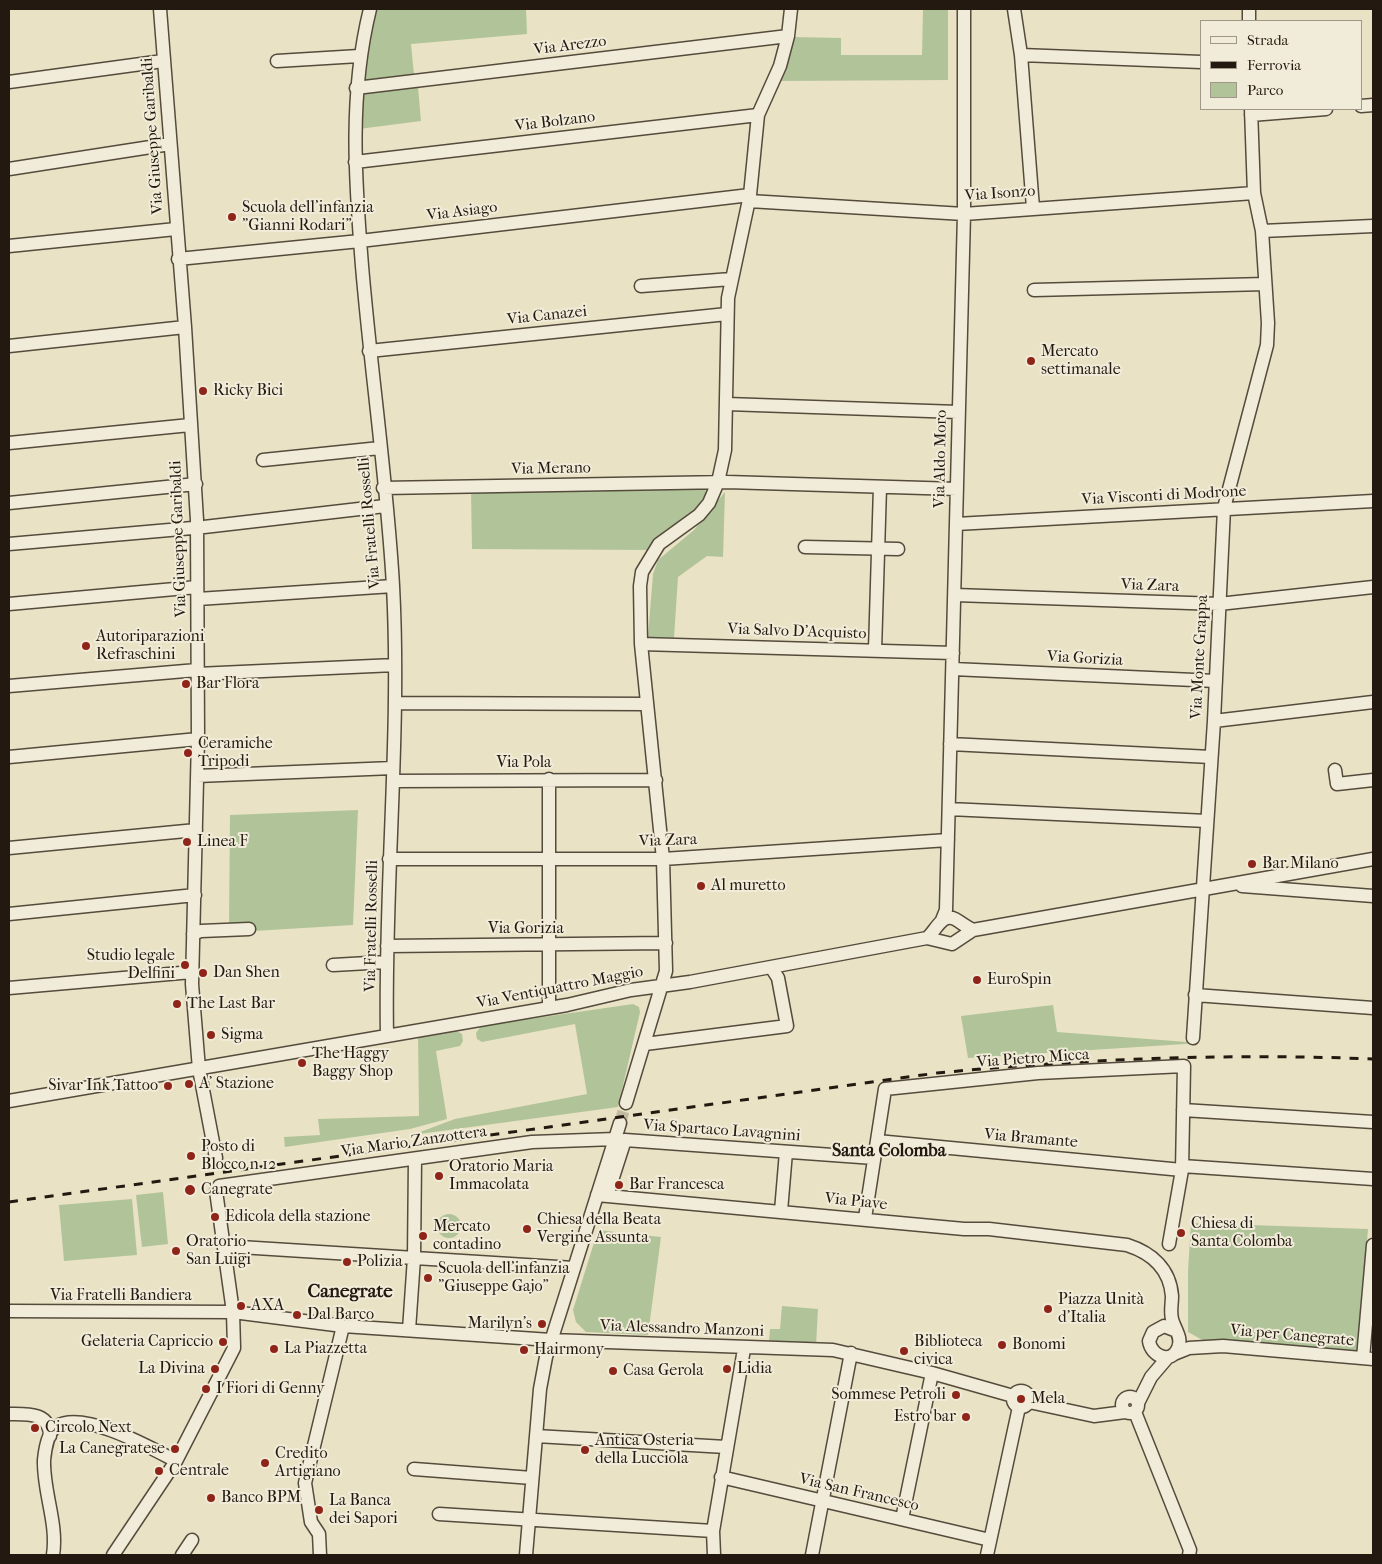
<!DOCTYPE html>
<html>
<head>
<meta charset="utf-8">
<style>
  body { margin:0 }
  #map { position:relative; width:1382px; height:1564px; overflow:hidden; background:#eae2c4; font-family:"IM FELL French Canon",serif }
  canvas { display:block }
  .frame { position:absolute; inset:0; border:10px solid #231910; pointer-events:none }
  .legend { position:absolute; left:1200px; top:20px; width:162px; height:90px; box-sizing:border-box; background:#f1ecd9; border:1px solid #9f9889; margin:0; padding:6px 9px; list-style:none; font-size:15px; color:#231910 }
  .legend li { display:flex; align-items:center; gap:10px; height:25px }
  .legend b { width:25px; border:1px solid #9f9889 }
</style>
</head>
<body>
<div id="map">
<canvas width="1382" height="1564"></canvas>
<div class="frame"></div>
<ul class="legend">
<li><b style="height:6px;background:#f1ecd9"></b>Strada</li>
<li><b style="height:6px;background:#231910"></b>Ferrovia</li>
<li><b style="height:14px;background:#b1c499"></b>Parco</li>
</ul>
</div>
<script>
const c = document.querySelector('canvas').getContext('2d');
c.lineJoin = 'round';
function fill(path, color) {
  c.fillStyle = color;
  c.fill(path, 'evenodd');
}
function strokePath(path, color, width, dash) {
  c.strokeStyle = color;
  c.lineWidth = width;
  c.lineCap = dash ? 'butt' : 'round';
  c.setLineDash(dash || []);
  c.stroke(path);
}
function drawText(font, color, halo, rows, align = 'center') {
  c.font = font + ' "IM FELL French Canon",serif';
  c.lineWidth = 4;
  c.setLineDash([]);
  c.textBaseline = 'middle';
  c.strokeStyle = halo;
  c.fillStyle = color;
  for (const [text, x, y, turn = 0] of rows) {
    c.save();
    c.translate(x, y);
    c.rotate((+turn || 0) * Math.PI / 180);
    c.textAlign = isNaN(turn) ? turn : align;
    if (halo) c.strokeText(text, 0, 0);
    c.fillText(text, 0, 0);
    c.restore();
  }
}
fill(new Path2D(`
  M374 9H526L527 34 411 44 414 75 360 80Z
  M923 9H948V80L778 81 793 37 841 38V55H922Z
  M418 87 421 121 359 129 360 94Z
  M705 488 706 494 688 520 660 536 647 550 472 549 471 492Z
  M725 492 723 557 707 556 678 577 674 638 648 637 653 574 658 560 694 530Z
  M358 810 353 925 254 931 229 927 230 815Z
  M633 1004 639 1007 640 1012 618 1107 412 1135 455 1119 587 1094 575 1024 482 1042 477 1039 476 1033 481 1026Z
  M1053 1005 1057 1032 1200 1043 968 1058 961 1016Z
  M455 1030 462 1034 463 1041 460 1046 436 1051 447 1119 410 1129 285 1147 284 1137 320 1135 318 1119 419 1116 418 1034Z
  M163 1192 168 1244 142 1247 136 1195Z
  M132 1199 137 1255 64 1261 59 1205Z
  M437 1226a12 12 0 1 1 24 0a12 12 0 1 1-24 0Z
  M1191 1223 1368 1229 1358 1351 1206 1342 1188 1332V1271Z
  M598 1230 661 1237 648 1335 586 1332 576 1322 573 1310Z
  M782 1306 818 1309 816 1346 769 1342 770 1329H780Z`), '#b1c499');
strokePath(new Path2D(`
  M620 1123 626 1103`), '#c2baa0', 12, [12, 6]);
const minor = new Path2D(`
  M160 9 185 327 197 520 198 739 192 984 199 1069 216 1158
  M370 9C349 94 355 179 362 266 371 373 387 479 393 586 401 736 384 886 387 1036
  M1014 9 1021 55 1033 208
  M1249 9V21
  M1021 55 1201 62
  M277 61 359 56
  M9 82 163 61
  M356 88 788 36
  M1361 106 1373 105
  M1251 115 1326 109
  M355 162 758 115
  M9 169 170 144
  M749 201 964 214 1254 193
  M1262 231 1373 226
  M9 246 176 229
  M178 259 360 241 750 195
  M641 286 731 279
  M1034 290 1265 284
  M9 346 185 327
  M369 351 727 314
  M727 404 958 412
  M9 443 190 425
  M263 460 380 448
  M383 488 727 482 957 489
  M9 503 196 484
  M956 524 1373 501
  M9 544 204 527 385 506
  M805 547 898 549
  M955 595 1219 604 1373 587
  M198 599 393 586
  M9 604 197 587
  M641 644 953 653
  M875 650 880 487
  M953 669 1216 681
  M197 674 395 665
  M9 686 197 670
  M395 703 647 704
  M1214 721 1373 702
  M950 744 1211 757
  M9 757 198 739
  M1335 770 1337 784 1373 780
  M197 776 393 768
  M549 779V1008
  M393 781 656 780
  M949 809 1207 821
  M9 848 196 830
  M389 859H663L948 840
  M1242 886 1373 896
  M9 914 195 895
  M942 920 946 910 964 214V9
  M193 934 201 931 249 929
  M927 938C935 932 942 912 955 919 962 923 966 927 973 930
  M387 946 666 943
  M333 965 386 962
  M9 988 192 972
  M1195 995 1373 1008
  M1193 1038 1214 721 1224 508 1267 345 1268 323 1262 231 1254 193 1251 109
  M645 1044 787 1026 778 978 771 967
  M9 1101 468 1022 567 1005 631 990 690 982 927 938 952 944 973 930 1373 859
  M626 1103 666 971 663 859 641 644 640 586 642 572 659 544 699 515 709 503 718 482 725 450 728 298 750 195 758 115 780 66 788 36 791 9
  M1183 1110 1373 1122
  M877 1141 1182 1170
  M1182 1166 1373 1179
  M597 1195 964 1229H989L1127 1245C1152 1253 1170 1269 1172 1296 1172 1304 1170 1311 1172 1319 1174 1328 1183 1338 1178 1348 1171 1365 1151 1356 1149 1341L1153 1332 1164 1326 1174 1330
  M607 1196 625 1140 874 1158
  M781 1211 786 1152
  M865 1218 885 1089 1038 1073 1184 1066 1182 1170 1169 1244
  M224 1246 574 1268
  M9 1311 233 1312 343 1326 551 1340 833 1350 932 1373 1013 1396
  M409 1330 414 1258 415 1159
  M1174 1354 1189 1348 1223 1346 1373 1359
  M1363 1358 1373 1245
  M1013 1399a8 8 0 1 1 16 0a8 8 0 1 1-16 0Z
  M1122 1405a8 8 0 1 1 16 0a8 8 0 1 1-16 0Z
  M1029 1402 1094 1416 1125 1412
  M1138 1403 1151 1377 1168 1357
  M1135 1412 1190 1550 1189 1555
  M9 1414C27 1414 50 1412 50 1436
  M536 1436 726 1447
  M414 1469 532 1478
  M721 1477 990 1540
  M439 1514 713 1531
  M902 1519 932 1373
  M53 1555C58 1523 43 1492 44 1460 45 1450 48 1431 57 1426 84 1410 151 1448 176 1461
  M113 1555 176 1461 234 1348 233 1312 216 1191 219 1186 532 1142 615 1139
  M182 1555 192 1540
  M320 1555 319 1534 311 1522 305 1483 343 1326
  M526 1555 540 1389 546 1357 620 1123
  M714 1555 713 1531 744 1349
  M812 1555 851 1353
  M987 1555 1019 1407`);
strokePath(minor, '#554b3d', 15);
strokePath(minor, '#f1ecd9', 12);
strokePath(new Path2D(`
  M9 1202 937 1073C1082 1059 1227 1053 1373 1059`), '#231910', 3, [9, 9]);
for (const [x, y, r, color] of [
  [232,217,5,"#8f2418"],
  [1031,361,5,"#8f2418"],
  [203,391,5,"#8f2418"],
  [86,646,5,"#8f2418"],
  [186,684,5,"#8f2418"],
  [188,753,5,"#8f2418"],
  [187,842,5,"#8f2418"],
  [1252,864,5,"#8f2418"],
  [701,886,5,"#8f2418"],
  [185,965,5,"#8f2418"],
  [203,973,5,"#8f2418"],
  [977,980,5,"#8f2418"],
  [177,1004,5,"#8f2418"],
  [211,1035,5,"#8f2418"],
  [302,1063,5,"#8f2418"],
  [189,1084,5,"#8f2418"],
  [168,1086,5,"#8f2418"],
  [191,1156,5,"#8f2418"],
  [439,1176,5,"#8f2418"],
  [619,1185,5,"#8f2418"],
  [190,1190,6,"#8f2418"],
  [215,1217,5,"#8f2418"],
  [527,1229,5,"#8f2418"],
  [1181,1233,5,"#8f2418"],
  [423,1236,5,"#8f2418"],
  [176,1251,5,"#8f2418"],
  [347,1262,5,"#8f2418"],
  [428,1278,5,"#8f2418"],
  [241,1306,5,"#8f2418"],
  [1048,1309,5,"#8f2418"],
  [297,1315,5,"#8f2418"],
  [542,1324,5,"#8f2418"],
  [223,1342,5,"#8f2418"],
  [1002,1345,5,"#8f2418"],
  [274,1349,5,"#8f2418"],
  [524,1350,5,"#8f2418"],
  [904,1351,5,"#8f2418"],
  [215,1369,5,"#8f2418"],
  [727,1369,5,"#8f2418"],
  [613,1371,5,"#8f2418"],
  [206,1389,5,"#8f2418"],
  [956,1395,5,"#8f2418"],
  [1021,1399,5,"#8f2418"],
  [966,1417,5,"#8f2418"],
  [35,1428,5,"#8f2418"],
  [175,1449,5,"#8f2418"],
  [585,1450,5,"#8f2418"],
  [265,1463,5,"#8f2418"],
  [159,1471,5,"#8f2418"],
  [211,1498,5,"#8f2418"],
  [319,1510,5,"#8f2418"]
]) {
  const dot = new Path2D();
  dot.arc(x, y, r, 0, 2 * Math.PI);
  c.fillStyle = color;
  c.fill(dot);
  strokePath(dot, '#f1ecd9', 2);
}
drawText('16px', '#231910', '#f1ecd9', [
  ["Via Arezzo",570,46,-7],
  ["Via Bolzano",555,122,-7],
  ["Via Giuseppe Garibaldi",153,136,-94],
  ["Via Isonzo",1000,194,-4],
  ["Via Asiago",462,212,-7],
  ["Via Canazei",547,316,-6],
  ["Via Aldo Moro",941,459,-89],
  ["Via Merano",551,469,-1],
  ["Via Visconti di Modrone",1164,496,-3],
  ["Via Fratelli Rosselli",370,523,-95],
  ["Via Giuseppe Garibaldi",179,539,-92],
  ["Via Zara",1150,586,2],
  ["Via Salvo D'Acquisto",797,632,2],
  ["Via Monte Grappa",1200,657,-87],
  ["Via Gorizia",1085,659,3],
  ["Via Pola",524,763],
  ["Via Zara",668,841,-2],
  ["Via Fratelli Rosselli",372,926,-89],
  ["Via Gorizia",526,929],
  ["Via Ventiquattro Maggio",560,988,-11],
  ["Via Pietro Micca",1033,1059,-4],
  ["Via Spartaco Lavagnini",722,1131,4],
  ["Via Bramante",1031,1139,5],
  ["Via Mario Zanzottera",414,1142,-8],
  ["Via Piave",856,1202,6],
  ["Via Fratelli Bandiera",121,1296],
  ["Via Alessandro Manzoni",682,1329,2],
  ["Via per Canegrate",1292,1336,5],
  ["Via San Francesco",859,1493,13]
]);
drawText('16px', '#231910', '#f1ecd9', [
  ["Scuola dell'infanzia",242,208],
  ["\"Gianni Rodari\"",242,226],
  ["Mercato",1041,352],
  ["settimanale",1041,370],
  ["Ricky Bici",213,391],
  ["Autoriparazioni",96,637],
  ["Refraschini",96,655],
  ["Bar Flora",196,684],
  ["Ceramiche",198,744],
  ["Tripodi",198,762],
  ["Linea F",197,842],
  ["Bar Milano",1262,864],
  ["Al muretto",711,886],
  ["Studio legale",175,956,"right"],
  ["Delfini",175,974,"right"],
  ["Dan Shen",213,973],
  ["EuroSpin",987,980],
  ["The Last Bar",187,1004],
  ["Sigma",221,1035],
  ["The Haggy",312,1054],
  ["Baggy Shop",312,1072],
  ["A' Stazione",199,1084],
  ["Sivar Ink Tattoo",158,1086,"right"],
  ["Posto di",201,1147],
  ["Blocco n 12",201,1165],
  ["Oratorio Maria",449,1167],
  ["Immacolata",449,1185],
  ["Bar Francesca",629,1185],
  ["Canegrate",201,1190],
  ["Edicola della stazione",225,1217],
  ["Chiesa della Beata",537,1220],
  ["Vergine Assunta",537,1238],
  ["Chiesa di",1191,1224],
  ["Santa Colomba",1191,1242],
  ["Mercato",433,1227],
  ["contadino",433,1245],
  ["Oratorio",186,1242],
  ["San Luigi",186,1260],
  ["Polizia",357,1262],
  ["Scuola dell'infanzia",438,1269],
  ["\"Giuseppe Gajo\"",438,1287],
  ["Piazza Unità",1058,1300],
  ["d'Italia",1058,1318],
  ["AXA",251,1306],
  ["Dal Barco",307,1315],
  ["Marilyn's",532,1324,"right"],
  ["Gelateria Capriccio",213,1342,"right"],
  ["Biblioteca",914,1342],
  ["civica",914,1360],
  ["Bonomi",1012,1345],
  ["La Piazzetta",284,1349],
  ["Hairmony",534,1350],
  ["La Divina",205,1369,"right"],
  ["Lidia",737,1369],
  ["Casa Gerola",623,1371],
  ["I Fiori di Genny",216,1389],
  ["Sommese Petroli",946,1395,"right"],
  ["Mela",1031,1399],
  ["Estro bar",956,1417,"right"],
  ["Circolo Next",45,1428],
  ["Antica Osteria",595,1441],
  ["della Lucciola",595,1459],
  ["La Canegratese",165,1449,"right"],
  ["Credito",275,1454],
  ["Artigiano",275,1472],
  ["Centrale",169,1471],
  ["Banco BPM",221,1498],
  ["La Banca",329,1501],
  ["dei Sapori",329,1519]
], 'left');
drawText('bold 18px', '#231910', '#f1ecd9', [
  ["Santa Colomba",889,1152]
]);
drawText('bold 19px', '#231910', '#f1ecd9', [
  ["Canegrate",350,1292]
]);
</script>
</body>
</html>
